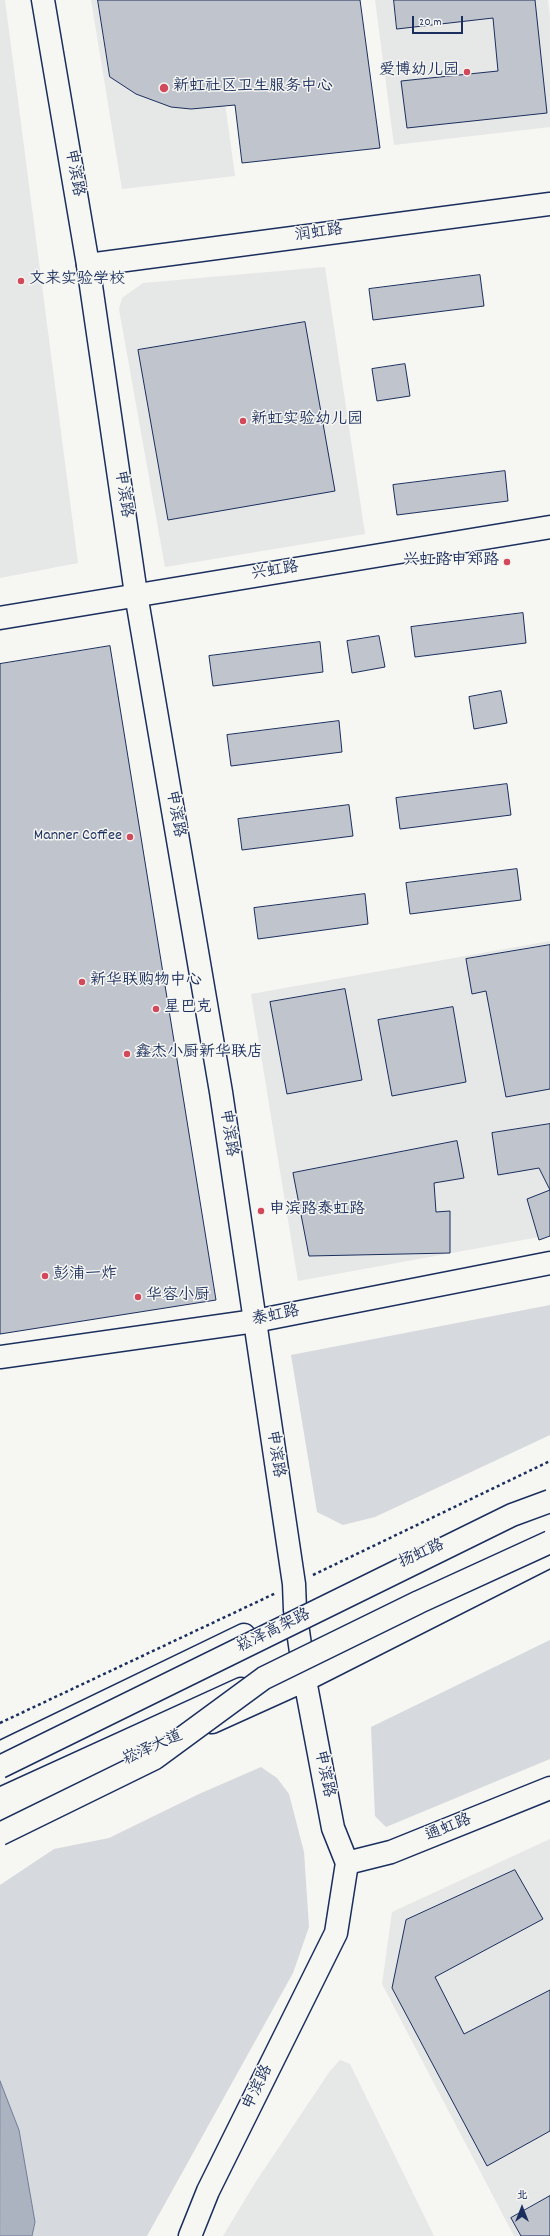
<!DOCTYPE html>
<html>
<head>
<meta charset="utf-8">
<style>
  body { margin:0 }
  #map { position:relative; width:550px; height:2236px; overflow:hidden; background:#f6f6f2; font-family:Dekko,"LXGW WenKai TC",sans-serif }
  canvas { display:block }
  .north { position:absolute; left:502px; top:2188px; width:40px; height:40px; -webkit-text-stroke:3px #f6f6f2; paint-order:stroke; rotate:0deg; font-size:11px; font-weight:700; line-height:16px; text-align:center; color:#1b2f5e }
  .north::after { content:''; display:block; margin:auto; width:14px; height:18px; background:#1b2f5e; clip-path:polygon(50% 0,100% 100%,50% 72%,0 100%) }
  .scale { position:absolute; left:412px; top:16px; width:51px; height:18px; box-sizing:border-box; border:2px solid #1b2f5e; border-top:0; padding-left:5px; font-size:12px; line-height:14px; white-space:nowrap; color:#1b2f5e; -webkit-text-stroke:3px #f6f6f2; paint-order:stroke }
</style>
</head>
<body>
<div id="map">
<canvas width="550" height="2236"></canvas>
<div class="north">北</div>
<div class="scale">20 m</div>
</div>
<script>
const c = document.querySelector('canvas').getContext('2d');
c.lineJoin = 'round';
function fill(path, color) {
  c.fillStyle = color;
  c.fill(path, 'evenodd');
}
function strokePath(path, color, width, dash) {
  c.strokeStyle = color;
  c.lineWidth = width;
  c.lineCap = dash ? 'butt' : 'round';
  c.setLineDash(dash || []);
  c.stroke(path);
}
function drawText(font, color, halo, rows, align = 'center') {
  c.font = font + ' Dekko,"LXGW WenKai TC",sans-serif';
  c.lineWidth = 3;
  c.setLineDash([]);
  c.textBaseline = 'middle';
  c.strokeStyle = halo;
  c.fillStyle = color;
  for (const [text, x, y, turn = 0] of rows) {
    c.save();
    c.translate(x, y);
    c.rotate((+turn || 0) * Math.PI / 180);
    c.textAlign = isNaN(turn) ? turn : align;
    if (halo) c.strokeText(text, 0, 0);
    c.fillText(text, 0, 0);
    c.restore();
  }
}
fill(new Path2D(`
  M0 0H5L78 563 0 578Z
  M91 0H211L235 176 122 189Z
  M375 0H548L550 17V127L394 145Z
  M325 267 365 534 165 567 119 309 122 298 143 283Z
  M550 941V1235L298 1281 251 994Z
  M550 1839V2236H514L382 1984 392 1912Z
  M340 2060 350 2064 434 2236H223L255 2183 330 2071Z`), '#e6e7e7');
fill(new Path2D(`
  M550 1305V1435L375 1517 343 1525 317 1512 291 1355Z
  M550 1640V1759L386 1827 375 1816 371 1727Z
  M261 1767 277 1778 289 1794 304 1852 309 1927 293 1973 147 2236H32L35 2222 19 2130 0 2081V1885L54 1849 109 1838 199 1794Z`), '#d6d9dd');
const water = new Path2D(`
  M0 2081 19 2130 35 2222 32 2236H0Z`);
fill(water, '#abb2c0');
strokePath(water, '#717e99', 1);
const building = new Path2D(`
  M98 0H360L380 148 242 163 235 105 191 109 171 107 136 94 110 77Z
  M394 0H535L547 113 407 128 401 81 498 71 493 18 397 29Z
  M480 275 484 306 373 320 369 289Z
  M305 322 335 491 168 520 138 350Z
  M405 364 410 396 377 401 372 369Z
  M505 471 508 501 397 515 393 485Z
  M523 613 526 643 415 657 411 627Z
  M379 636 385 667 352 673 347 641Z
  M320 642 323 672 213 686 209 656Z
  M110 646 216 1300 0 1334V664Z
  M501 691 507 723 474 729 469 697Z
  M339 721 342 752 231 766 227 735Z
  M507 784 511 815 400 829 396 798Z
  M349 805 353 836 242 850 238 819Z
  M517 869 521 900 410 914 406 883Z
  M365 894 368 924 258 939 254 908Z
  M550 945V1089L506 1097 486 991 472 994 466 959Z
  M345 989 362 1080 287 1094 270 1002Z
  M453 1007 466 1082 392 1096 378 1020Z
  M550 1124V1236L539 1240 527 1199 550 1190 539 1168 498 1175 492 1133Z
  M457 1141 464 1178 434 1183 436 1212 450 1211V1253L309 1256 293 1173Z
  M515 1870 543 1919 435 1977 464 2034 550 1990V2131L487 2166 392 1988 406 1920Z
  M550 2196V2236H521L511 2218Z`);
fill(building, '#c0c4cd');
strokePath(building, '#1b2f5e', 1);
const minor = new Path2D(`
  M88 265 550 204
  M0 618 550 527
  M0 1357 255 1321 550 1263
  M347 1863 391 1852 550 1788`);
const major = new Path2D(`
  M43 0 88 265 136 594 221 1092 294 1584 295 1610 305 1680 333 1828 347 1863 336 1933 208 2191 190 2236
  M212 1722 305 1680 550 1556
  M0 1753 244 1635
  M0 1818 122 1763`);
const highway = new Path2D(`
  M0 1799 241 1689`);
strokePath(minor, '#1b2f5e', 25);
strokePath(major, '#1b2f5e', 25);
strokePath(highway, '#1b2f5e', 25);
strokePath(new Path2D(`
  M313 1575 550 1461
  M0 1723 276 1593`), '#1b2f5e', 2.5, [3, 3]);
strokePath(minor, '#f6f6f2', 22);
strokePath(major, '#f6f6f2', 22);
strokePath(highway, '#f6f6f2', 22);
const highwayBridge = new Path2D(`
  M0 1767 512 1515 550 1501
  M0 1834 155 1758 264 1678 419 1602 550 1542`);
strokePath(highwayBridge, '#1b2f5e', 25, []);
strokePath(highwayBridge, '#f6f6f2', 22);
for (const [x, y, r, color] of [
  [467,72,4,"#d1495b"],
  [164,88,5,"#d1495b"],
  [21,281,4,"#d1495b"],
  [243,421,4,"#d1495b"],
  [507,562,4,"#d1495b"],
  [130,837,4,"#d1495b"],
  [82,982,4,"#d1495b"],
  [156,1009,4,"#d1495b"],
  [127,1054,4,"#d1495b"],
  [261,1211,4,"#d1495b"],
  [45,1276,4,"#d1495b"],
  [138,1297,4,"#d1495b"]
]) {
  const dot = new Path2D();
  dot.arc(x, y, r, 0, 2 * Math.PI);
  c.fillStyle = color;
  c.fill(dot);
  strokePath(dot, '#f6f6f2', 1.5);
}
drawText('16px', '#1b2f5e', '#f6f6f2', [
  ["爱博幼儿园",459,72,"right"],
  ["新虹社区卫生服务中心",173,88],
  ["文来实验学校",29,281],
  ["新虹实验幼儿园",251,421],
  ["兴虹路申郑路",499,562,"right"],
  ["Manner Coffee",122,837,"right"],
  ["新华联购物中心",90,982],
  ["星巴克",164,1009],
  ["鑫杰小厨新华联店",135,1054],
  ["申滨路泰虹路",269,1211],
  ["彭浦一炸",53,1276],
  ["华容小厨",146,1297]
], 'left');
drawText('16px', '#1b2f5e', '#f6f6f2', [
  ["申滨路",73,173,80],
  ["润虹路",319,234,-8],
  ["申滨路",122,494,82],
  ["兴虹路",275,572,-9],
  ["申滨路",174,814,80],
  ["申滨路",227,1133,82],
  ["泰虹路",276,1317,-11],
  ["申滨路",274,1454,82],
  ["扬虹路",422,1555,-24],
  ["崧泽高架路",274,1632,-26],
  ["崧泽大道",153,1749,-24],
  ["申滨路",323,1774,79],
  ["通虹路",449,1829,-22],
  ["申滨路",259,2088,-64]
]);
</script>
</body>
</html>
